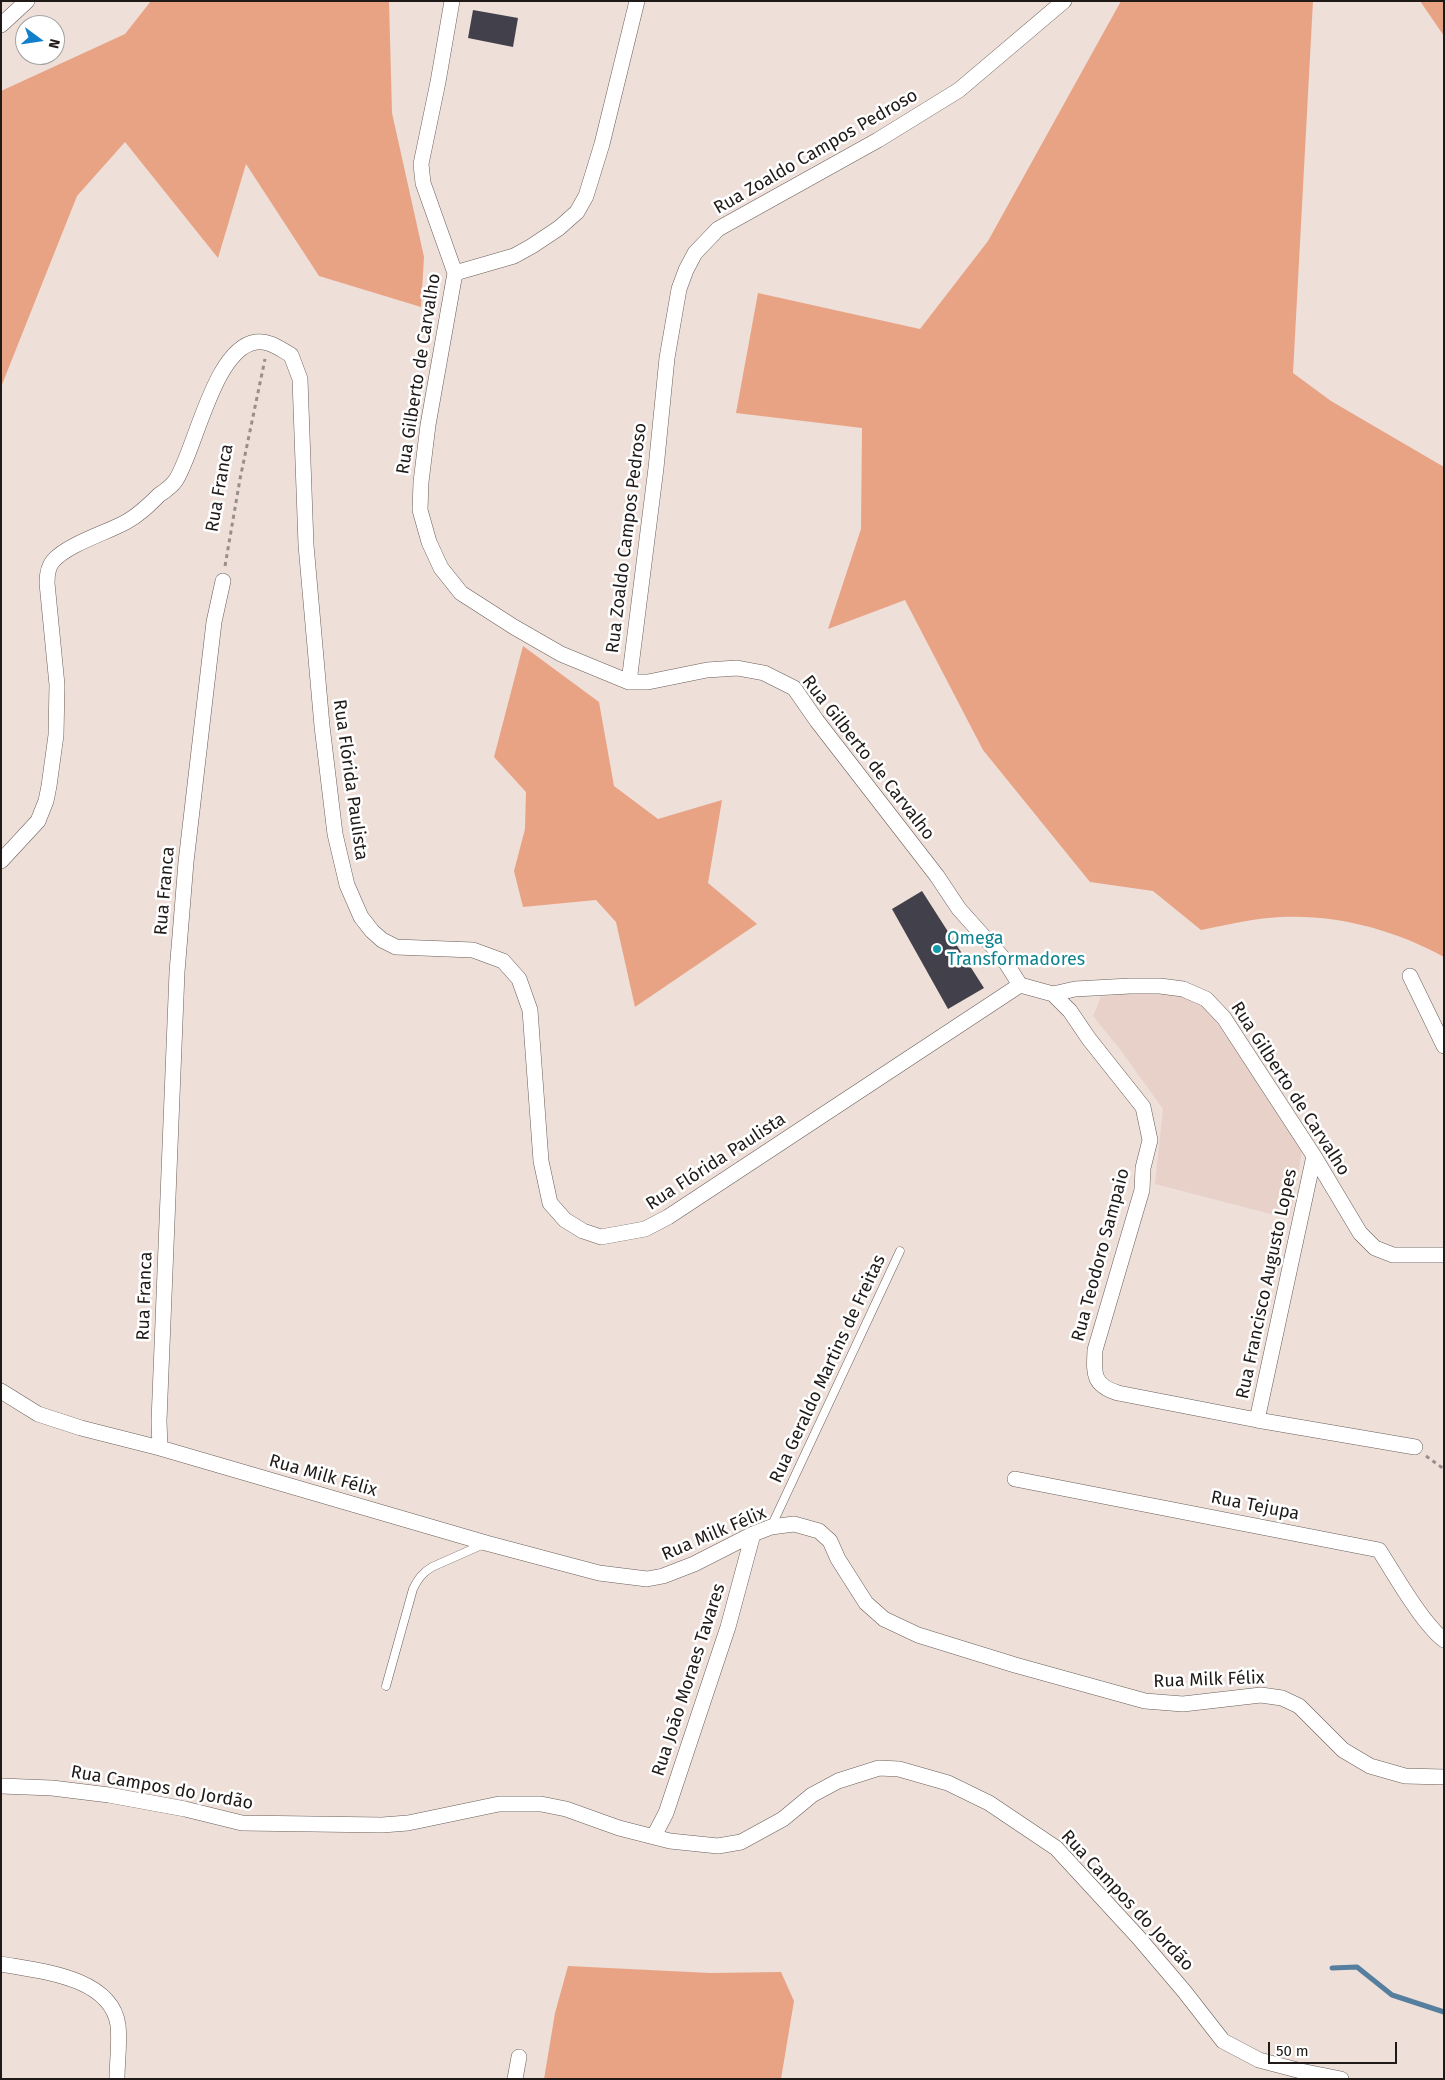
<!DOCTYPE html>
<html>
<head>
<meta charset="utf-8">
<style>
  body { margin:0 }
  #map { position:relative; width:1445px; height:2080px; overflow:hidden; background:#eedfd9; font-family:"Fira Sans",sans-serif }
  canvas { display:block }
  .frame { position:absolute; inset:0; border:2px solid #1f1a18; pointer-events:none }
  .north { position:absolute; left:15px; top:15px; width:50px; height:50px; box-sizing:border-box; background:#fff; border:1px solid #a5a3a3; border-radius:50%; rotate:104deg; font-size:14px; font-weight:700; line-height:20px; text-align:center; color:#1f1a18 }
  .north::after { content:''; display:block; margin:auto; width:18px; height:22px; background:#1180ca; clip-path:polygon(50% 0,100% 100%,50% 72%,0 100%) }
  .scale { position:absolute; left:1268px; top:2042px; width:129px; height:22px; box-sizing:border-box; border:2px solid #1f1a18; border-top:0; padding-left:6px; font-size:15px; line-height:18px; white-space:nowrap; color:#1f1a18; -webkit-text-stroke:4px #fff; paint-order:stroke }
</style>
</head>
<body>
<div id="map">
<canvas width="1445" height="2080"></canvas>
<div class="frame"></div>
<div class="north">N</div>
<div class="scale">50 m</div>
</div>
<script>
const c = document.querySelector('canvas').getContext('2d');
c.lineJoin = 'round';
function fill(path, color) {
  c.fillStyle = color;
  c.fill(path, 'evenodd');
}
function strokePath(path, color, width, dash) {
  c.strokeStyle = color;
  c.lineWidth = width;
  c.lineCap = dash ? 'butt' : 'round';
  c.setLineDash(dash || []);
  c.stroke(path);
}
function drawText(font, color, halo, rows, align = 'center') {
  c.font = font + ' "Fira Sans",sans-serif';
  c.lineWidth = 5;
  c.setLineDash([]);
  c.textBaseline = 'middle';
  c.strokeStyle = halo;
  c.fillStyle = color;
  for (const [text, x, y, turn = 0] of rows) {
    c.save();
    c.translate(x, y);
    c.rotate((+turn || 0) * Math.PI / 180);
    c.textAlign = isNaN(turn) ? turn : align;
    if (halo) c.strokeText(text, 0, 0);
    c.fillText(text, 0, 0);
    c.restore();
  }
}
fill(new Path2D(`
  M1149 990 1199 998 1303 1145 1290 1219 1155 1184 1163 1109 1119 1048 1093 1016 1101 997Z`), '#e7d1c8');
fill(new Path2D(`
  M151 1H389L392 113 424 257 421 307 319 276 246 164 218 258 125 142 77 196 1 387V91L125 34Z
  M1121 1H1313L1293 373 1331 401 1444 467V957C1396 930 1336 914 1281 917 1254 918 1227 925 1201 930L1153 891 1090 882 983 750 905 600 828 629 861 529 862 428 736 413 758 293 920 329 988 241Z
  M1420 1H1444V36Z
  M523 646 599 702 614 786 658 819 722 800 708 883 757 924 635 1007 616 922 596 900 523 907 514 871 525 829 526 792 494 757Z
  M568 1966 710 1973 781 1972 794 2001 781 2079H544L555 2013Z`), '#e8a385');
strokePath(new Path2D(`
  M1332 1968 1357 1967 1392 1995 1444 2012`), '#567e9f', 5);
fill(new Path2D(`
  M473 10 518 18 513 47 468 38Z
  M922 891 984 988 948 1009 892 909Z`), '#42404b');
const service = new Path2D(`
  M771 1527 900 1251
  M386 1686 413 1589C418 1579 422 1573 432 1567L484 1544`);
const minor = new Path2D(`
  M452 1 438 82 421 164 423 183 455 273 428 425 421 482 420 510 429 542 441 568 461 593 514 627 561 654 629 682H648L707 670 737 668 764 673 794 688 817 721 937 876 959 909 1003 958 1020 985 1053 994 1075 989 1130 986H1160L1183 989 1206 999 1224 1018 1314 1156 1360 1233 1375 1248 1393 1255H1444
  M1 25 27 1
  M455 273 514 256 532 246 559 228 577 212 586 196 602 144 637 1
  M629 682 656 468 667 358 679 289 686 270 695 253 718 229 878 140 959 90 1064 1
  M1 861 38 821 46 801 49 786 56 735 57 685 47 583C47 576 48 567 53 561 68 544 106 533 126 522 139 515 149 505 159 495 165 491 172 486 176 480 196 448 214 348 256 342 269 340 280 349 291 355L300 379 306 545 322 726 335 834 347 885 361 917 372 931 382 940 396 947 473 950 503 961 519 979 530 1010 541 1161 550 1203 565 1220 583 1231 601 1237 645 1229 668 1217 1020 985
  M1410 976 1444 1046
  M1053 994 1070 1011 1089 1039 1143 1107 1150 1140 1143 1168 1142 1190 1095 1350C1094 1373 1092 1385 1118 1393L1257 1420 1415 1447
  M1 1391 38 1414 81 1428 160 1448 486 1543 599 1573 647 1579 663 1576 694 1564 753 1534 771 1527 794 1524 819 1531 830 1541 838 1559 866 1603 884 1619 918 1635 1015 1665 1145 1701 1183 1704 1261 1695 1282 1698 1299 1706 1343 1750 1370 1766 1405 1776 1444 1777
  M1257 1420 1314 1156
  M160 1448 159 1421 177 972 186 862 214 622 223 581
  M1015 1479 1379 1550C1395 1575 1422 1623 1444 1640
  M1 1786 52 1788 109 1795 185 1809 242 1823 382 1825 408 1823 499 1804H541L566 1809 619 1828 670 1841 718 1846 741 1842 783 1819 812 1795 838 1781 879 1768 899 1769 948 1783 989 1803 1056 1848 1138 1937 1184 1991 1223 2041 1259 2060 1301 2071 1341 2079
  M654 1836 666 1813 728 1627 753 1534
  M1 1964C40 1971 111 1977 118 2025 120 2042 117 2062 117 2079
  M515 2079 519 2057`);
strokePath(service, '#6a5e58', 9);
strokePath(minor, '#6a5e58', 16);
strokePath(new Path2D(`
  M225 566 240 479 265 359
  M1426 1456 1444 1469`), '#998e8a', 3, [4, 4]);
strokePath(service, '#fff', 8);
strokePath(minor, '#fff', 15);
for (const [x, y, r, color] of [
  [937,949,5,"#0f9aa8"]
]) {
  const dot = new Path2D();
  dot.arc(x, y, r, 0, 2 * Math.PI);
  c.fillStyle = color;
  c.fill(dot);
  strokePath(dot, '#fff', 2);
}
drawText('18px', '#1f1a18', '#fff', [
  ["Rua Zoaldo Campos Pedroso",816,152,-30],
  ["Rua Gilberto de Carvalho",419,374,-81],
  ["Rua Franca",220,488,-80],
  ["Rua Zoaldo Campos Pedroso",627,538,-83],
  ["Rua Gilberto de Carvalho",868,758,52],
  ["Rua Flórida Paulista",350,780,82],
  ["Rua Franca",165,891,-85],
  ["Rua Gilberto de Carvalho",1290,1089,57],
  ["Rua Flórida Paulista",716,1162,-33],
  ["Rua Teodoro Sampaio",1101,1255,-75],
  ["Rua Francisco Augusto Lopes",1267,1284,-78],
  ["Rua Franca",145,1296,-88],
  ["Rua Geraldo Martins de Freitas",828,1369,-65],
  ["Rua Milk Félix",323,1476,16],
  ["Rua Tejupa",1255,1506,11],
  ["Rua Milk Félix",714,1534,-23],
  ["Rua João Moraes Tavares",689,1680,-72],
  ["Rua Milk Félix",1209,1680,-2],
  ["Rua Campos do Jordão",162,1788,10],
  ["Rua Campos do Jordão",1127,1901,47]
]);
drawText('18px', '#0d838f', '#fff', [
  ["Omega",947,939],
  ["Transformadores",947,960]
], 'left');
</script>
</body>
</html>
